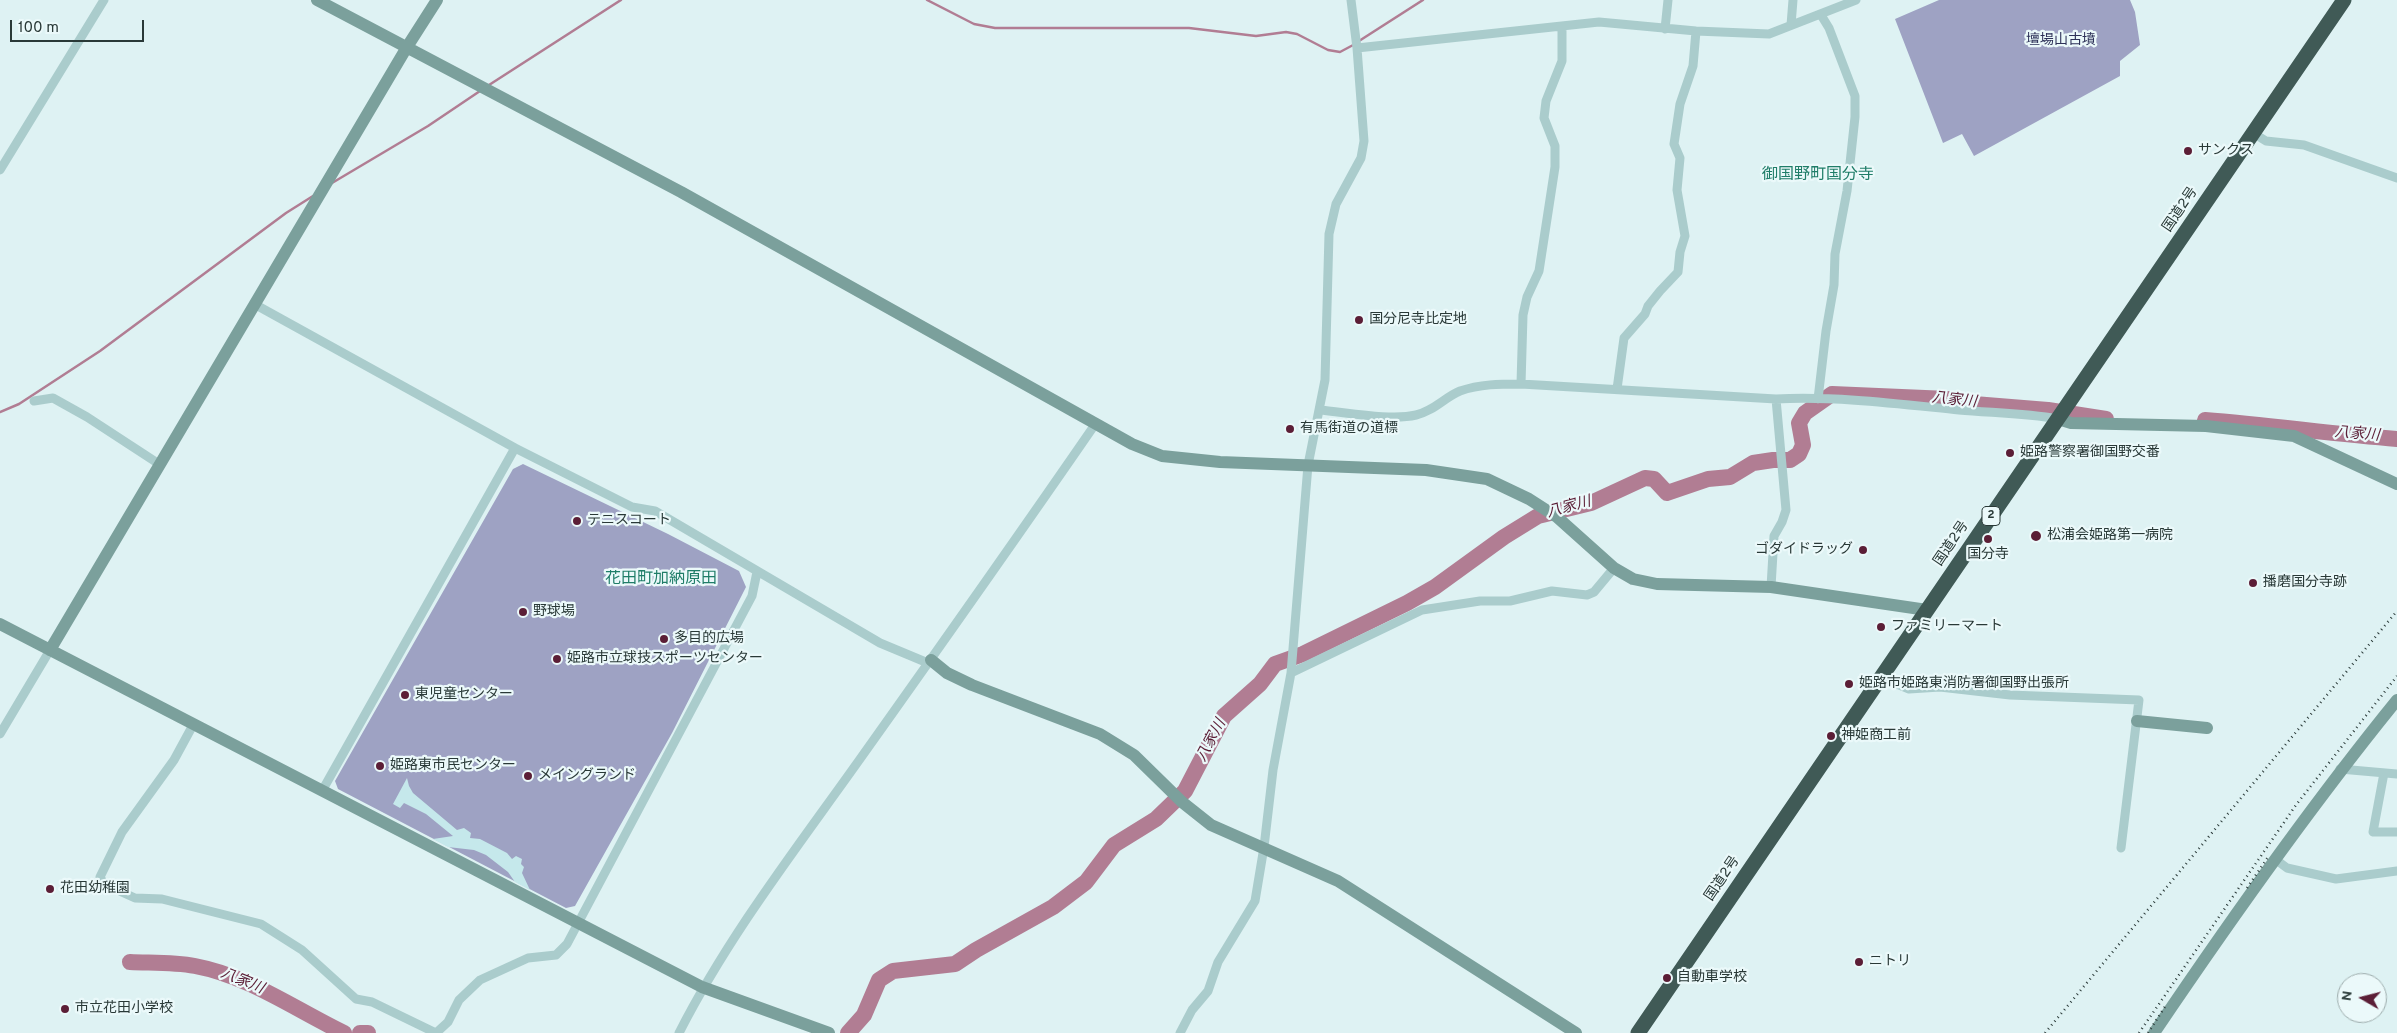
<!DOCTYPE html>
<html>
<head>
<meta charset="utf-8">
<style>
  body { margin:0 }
  #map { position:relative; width:2397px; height:1033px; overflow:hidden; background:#def2f3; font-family:Overpass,sans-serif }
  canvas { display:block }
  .north { position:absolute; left:2337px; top:973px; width:50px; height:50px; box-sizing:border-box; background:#ebf9fa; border:1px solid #9dacac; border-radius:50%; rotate:278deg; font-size:14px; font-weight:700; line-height:20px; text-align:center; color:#293937 }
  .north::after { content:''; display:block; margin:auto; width:18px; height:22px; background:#5b1e36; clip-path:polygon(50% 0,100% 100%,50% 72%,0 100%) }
  .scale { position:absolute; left:10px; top:20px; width:134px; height:22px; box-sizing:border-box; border:2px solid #293937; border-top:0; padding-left:6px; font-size:15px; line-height:18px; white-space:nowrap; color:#293937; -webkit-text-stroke:4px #ebf9fa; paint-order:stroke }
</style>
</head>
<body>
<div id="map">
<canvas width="2397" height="1033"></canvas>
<div class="north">N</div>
<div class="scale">100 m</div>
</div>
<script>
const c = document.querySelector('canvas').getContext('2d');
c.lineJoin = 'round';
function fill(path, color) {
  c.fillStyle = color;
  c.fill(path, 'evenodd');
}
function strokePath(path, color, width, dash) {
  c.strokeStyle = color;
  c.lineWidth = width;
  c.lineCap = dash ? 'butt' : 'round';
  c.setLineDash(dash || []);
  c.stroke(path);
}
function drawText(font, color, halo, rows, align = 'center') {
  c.font = font + ' Overpass,"Noto Sans JP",sans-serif';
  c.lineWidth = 4.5;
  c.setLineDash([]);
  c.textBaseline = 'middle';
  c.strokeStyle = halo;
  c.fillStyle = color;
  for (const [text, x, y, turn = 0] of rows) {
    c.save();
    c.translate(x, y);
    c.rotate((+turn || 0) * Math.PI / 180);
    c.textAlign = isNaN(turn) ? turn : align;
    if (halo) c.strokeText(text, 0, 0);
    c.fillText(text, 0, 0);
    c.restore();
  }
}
fill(new Path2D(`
  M1939 0H2130L2135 12 2140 45 2120 61V76L1974 156 1962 134 1943 143 1895 19Z
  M523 464 668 534 739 571 746 587 672 733 575 906 566 908 338 789 335 781 513 469Z`), '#9ea2c3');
fill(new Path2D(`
  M407 778 409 786 413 793 457 830 464 828 471 833 470 838 480 839 507 853 512 859 516 856 522 859 521 864 524 867 522 873 530 890 515 882 508 872 486 855 474 850 448 847 433 839 453 836 426 814 404 803 400 808 393 804Z`), '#c5e8eb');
strokePath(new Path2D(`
  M927 0 974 24 995 28H1189L1256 36 1286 32 1297 34 1328 50 1340 52 1355 44
  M1359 41 1423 0
  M489 85 621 0
  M332 183 428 126 480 91
  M0 412 19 404 100 351 286 213 313 196`), '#b17d93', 2.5);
strokePath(new Path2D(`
  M2205 420C2270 425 2333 434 2397 439
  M130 962C151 963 174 962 195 966 249 976 296 1010 344 1033
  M360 1033H368
  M848 1033 864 1015 879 980 893 971 955 964 976 950 1053 907 1086 882 1114 845 1156 819 1185 791 1224 716 1260 684 1275 664 1303 654 1407 603 1435 587 1504 537 1538 516 1591 503 1645 478 1654 479 1667 493 1708 479 1730 477 1753 463 1773 460H1790L1799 454 1803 445 1799 423 1805 413 1832 394 1948 399 1974 404 2048 410 2106 419`), '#b17d93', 16);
strokePath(new Path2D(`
  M1791 25 1793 0
  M1665 29 1668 0
  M1357 48 1599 22 1696 31 1769 34 1856 0
  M2253 133 2266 141 2304 145 2397 178
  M0 170 104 0
  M256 305 515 448 632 507 655 511 880 643 928 663
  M1521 384 1523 315 1527 297 1539 271 1555 167V146L1544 118 1546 101 1562 61V26
  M1617 389 1624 338 1645 314 1648 306 1660 291 1678 272 1680 252 1685 236 1677 190 1680 158 1674 144 1680 104 1693 66 1696 31
  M1818 399 1826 331 1834 285 1835 254 1847 191 1855 117V96L1829 28 1821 15
  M34 401 53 398 87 417 159 464
  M1319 410C1345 412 1391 421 1416 415 1434 411 1445 397 1460 391 1480 384 1500 384 1521 384L1776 399C1837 396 1899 404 1959 410 1992 413 2025 413 2058 419
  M1771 587 1774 536 1782 522 1786 510 1776 399
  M1291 673 1422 610 1480 601H1510L1552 591 1587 595 1594 592 1614 568
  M1880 677 1909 689 1940 687 2010 695 2139 700 2121 848
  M193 725 174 760 122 832 100 877 104 884 135 898 162 899 261 924 302 950 356 999 372 1002 436 1033 448 1022 459 1000 480 980 528 958 556 955 567 944 752 596 757 572
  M0 734 50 650
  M2340 769 2397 774
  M2384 773 2373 832H2397
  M322 791 515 448
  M2275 859 2287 868 2336 879 2397 871
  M679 1033C729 935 796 849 860 759 939 648 1018 536 1096 423
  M1180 1033 1192 1010 1208 991 1218 962 1255 901 1264 847 1273 770 1291 673 1308 465 1325 380 1329 234 1336 204 1361 158 1364 141 1357 48 1351 0`), '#acc', 9);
strokePath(new Path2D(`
  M317 0 681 192 1132 444 1162 456 1220 462 1426 470 1487 479 1529 499 1557 517 1614 568 1633 579 1657 584 1771 587 1927 610
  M2058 419 2071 423 2206 426 2294 436 2397 484
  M0 624 702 987 829 1033
  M50 650 407 47 437 0
  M931 660 947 673 972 685 1100 734 1134 755 1182 802 1211 825 1338 881 1576 1033
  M2137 721 2207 728
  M2154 1033C2231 919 2310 807 2397 700`), '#7ba09c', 12);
strokePath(new Path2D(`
  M1638 1033 2344 0`), '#405a56', 15);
strokePath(new Path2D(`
  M2247 888 2268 857
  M2045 1033 2397 611
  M2139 1033 2296 805 2397 676
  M2148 1033 2166 1005`), '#293937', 2.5, [1, 4]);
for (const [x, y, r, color] of [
  [2188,151,5,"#5b1e36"],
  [1359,320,5,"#5b1e36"],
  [1290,429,5,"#5b1e36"],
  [2010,453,5,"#5b1e36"],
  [577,521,5,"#5b1e36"],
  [2036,536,6,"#5b1e36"],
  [1988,539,5,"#5b1e36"],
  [1863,550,5,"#5b1e36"],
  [2253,583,5,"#5b1e36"],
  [523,612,5,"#5b1e36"],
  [1881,627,5,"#5b1e36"],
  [664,639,5,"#5b1e36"],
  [557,659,5,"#5b1e36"],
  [1849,684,5,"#5b1e36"],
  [405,695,5,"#5b1e36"],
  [1831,736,5,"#5b1e36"],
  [380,766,5,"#5b1e36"],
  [528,776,5,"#5b1e36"],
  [50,889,5,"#5b1e36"],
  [1859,962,5,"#5b1e36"],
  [1667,978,5,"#5b1e36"],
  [65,1009,5,"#5b1e36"]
]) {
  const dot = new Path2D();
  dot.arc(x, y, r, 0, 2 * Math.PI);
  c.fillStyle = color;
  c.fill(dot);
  strokePath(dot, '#ebf9fa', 2);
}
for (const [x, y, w] of [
  [1991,516,18]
]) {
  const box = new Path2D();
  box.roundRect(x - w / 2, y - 9.5, w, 19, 4);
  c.fillStyle = '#ebf9fa';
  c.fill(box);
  strokePath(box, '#293937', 1);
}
drawText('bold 12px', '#293937', null, [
  ["2",1991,516]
]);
drawText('14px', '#2d3158', '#ebf9fa', [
  ["壇場山古墳",2061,41]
]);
drawText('14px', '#293937', '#ebf9fa', [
  ["サンクス",2198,151],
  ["国分尼寺比定地",1369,320],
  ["有馬街道の道標",1300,429],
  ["姫路警察署御国野交番",2020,453],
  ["テニスコート",587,521],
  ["松浦会姫路第一病院",2047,536],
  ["ゴダイドラッグ",1853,550,"right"],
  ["国分寺",1988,555,"center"],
  ["播磨国分寺跡",2263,583],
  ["野球場",533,612],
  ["ファミリーマート",1891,627],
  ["多目的広場",674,639],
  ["姫路市立球技スポーツセンター",567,659],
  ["姫路市姫路東消防署御国野出張所",1859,684],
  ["東児童センター",415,695],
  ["神姫商工前",1841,736],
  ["姫路東市民センター",390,766],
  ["メイングランド",538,776],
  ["花田幼稚園",60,889],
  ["ニトリ",1869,962],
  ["自動車学校",1677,978],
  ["市立花田小学校",75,1009]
], 'left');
drawText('14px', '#293937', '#ebf9fa', [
  ["国道2号",2181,210,-56],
  ["国道2号",1952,544,-56],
  ["国道2号",1723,879,-56]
]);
drawText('italic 15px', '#5b1e36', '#ebf9fa', [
  ["八家川",1954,401,6],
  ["八家川",2357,435,5],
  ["八家川",1569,508,-15],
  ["八家川",1212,741,-62],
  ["八家川",242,982,22]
]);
drawText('16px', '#1f7d68', '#ebf9fa', [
  ["御国野町国分寺",1818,176],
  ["花田町加納原田",661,580]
]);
</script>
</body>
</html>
